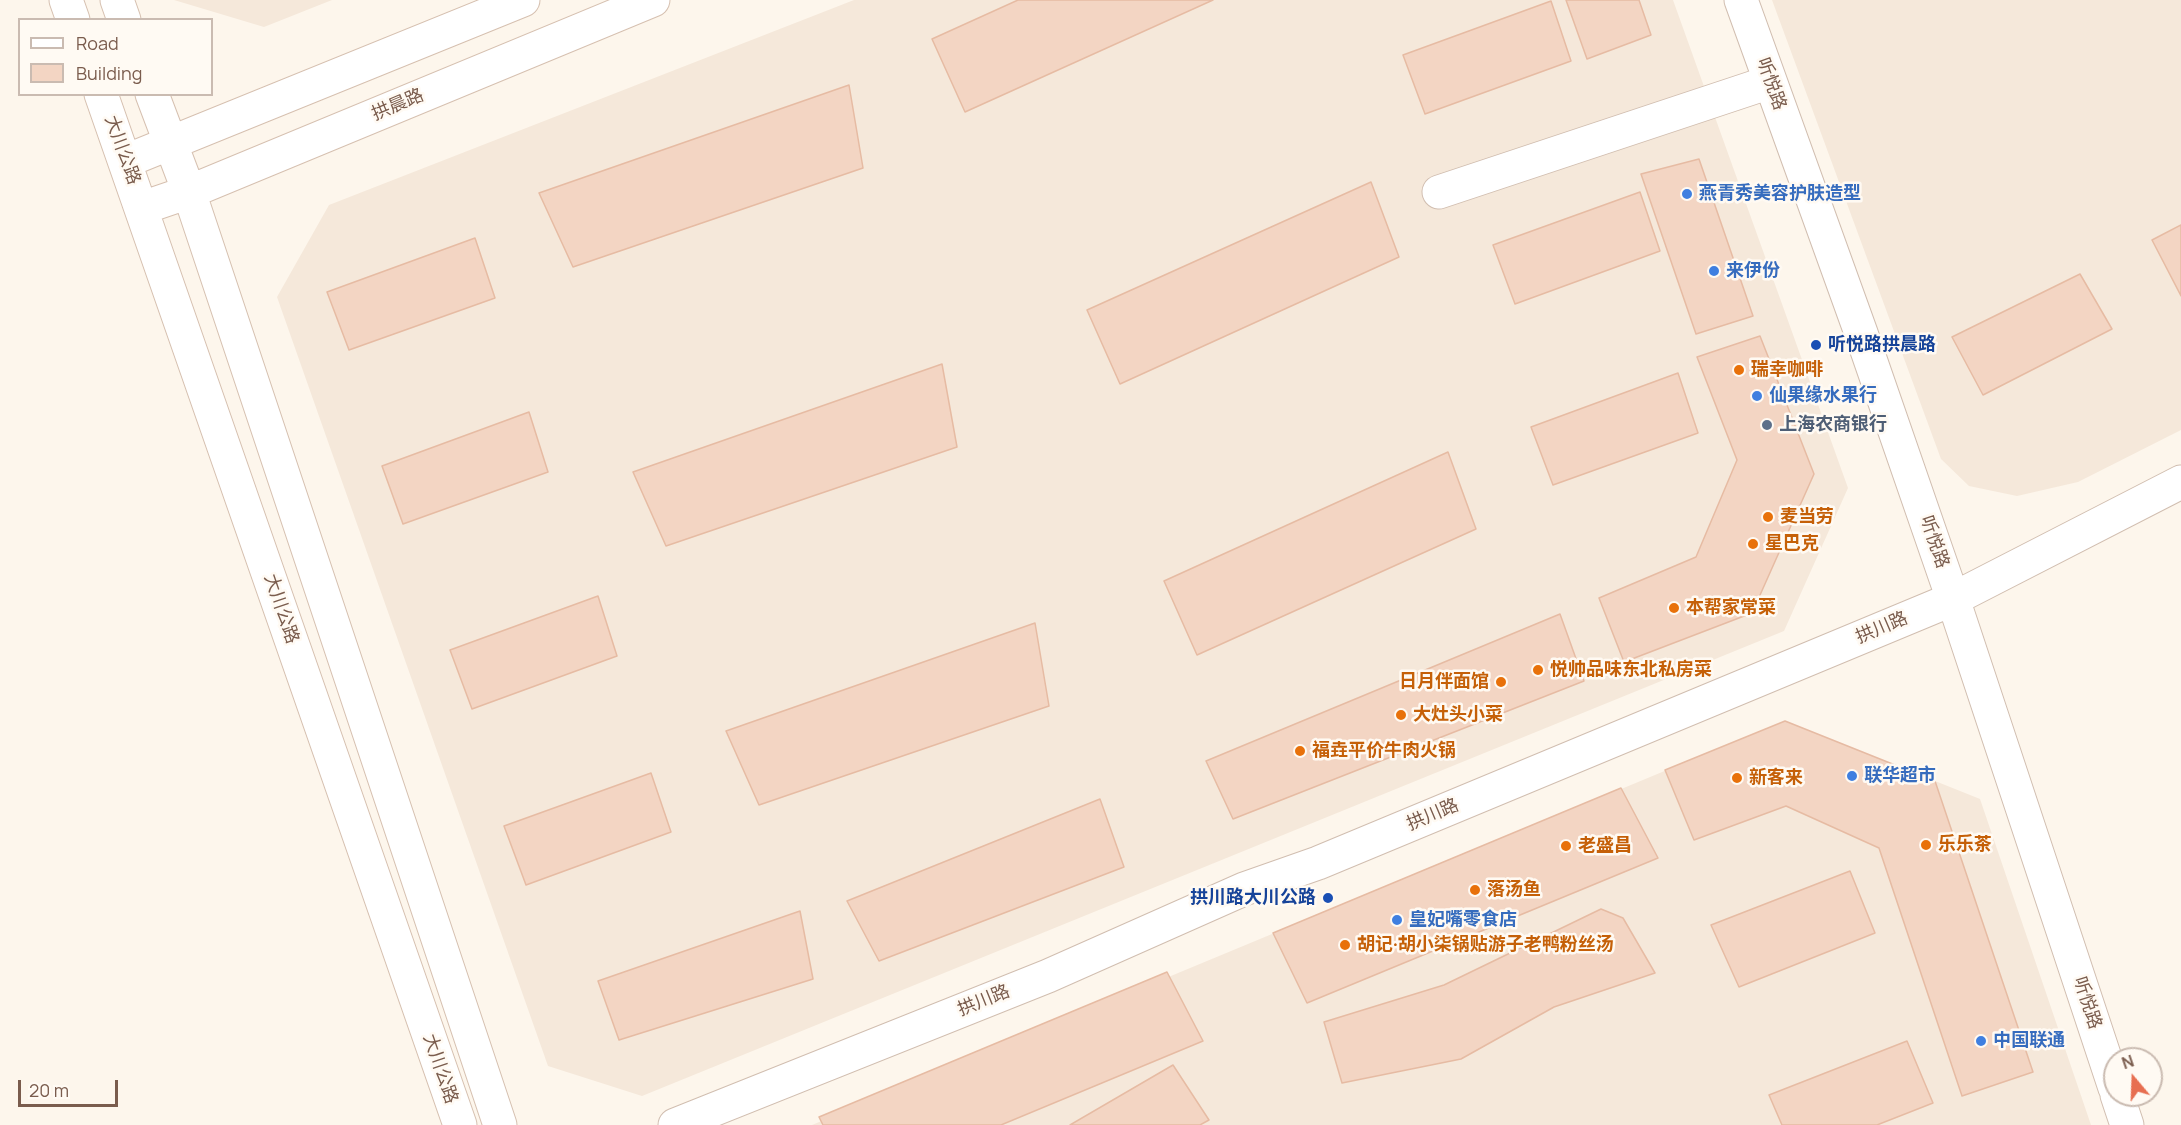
<!DOCTYPE html>
<html>
<head>
<meta charset="utf-8">
<style>
  body { margin:0 }
  #map { position:relative; width:2181px; height:1125px; overflow:hidden; background:#fdf6ec; font-family:Manrope,sans-serif }
  canvas { display:block }
  .legend { position:absolute; left:18px; top:18px; width:195px; height:78px; box-sizing:border-box; background:#fffaf3; border:2px solid #cabbb1; margin:0; padding:8px 10px; list-style:none; font-size:18px; color:#7a5c4d }
  .legend li { display:flex; align-items:center; gap:12px; height:30px }
  .legend b { width:30px; border:2px solid #cabbb1 }
  .north { position:absolute; left:2103px; top:1047px; width:60px; height:60px; box-sizing:border-box; background:#fffaf3; border:2px solid #cabbb1; border-radius:50%; rotate:341deg; font-size:16px; font-weight:700; line-height:24px; text-align:center; color:#7a5c4d }
  .north::after { content:''; display:block; margin:auto; width:21px; height:27px; background:#e76f51; clip-path:polygon(50% 0,100% 100%,50% 72%,0 100%) }
  .scale { position:absolute; left:18px; top:1080px; width:100px; height:27px; box-sizing:border-box; border:3px solid #7a5c4d; border-top:0; padding-left:8px; font-size:18px; line-height:21px; white-space:nowrap; color:#7a5c4d; -webkit-text-stroke:4px #fffaf3; paint-order:stroke }
</style>
</head>
<body>
<div id="map">
<canvas width="2181" height="1125"></canvas>
<ul class="legend">
<li><b style="height:8px;background:#fff"></b>Road</li>
<li><b style="height:16px;background:#f3d5c3"></b>Building</li>
</ul>
<div class="north">N</div>
<div class="scale">20 m</div>
</div>
<script>
const c = document.querySelector('canvas').getContext('2d');
c.lineJoin = 'round';
function fill(path, color) {
  c.fillStyle = color;
  c.fill(path, 'evenodd');
}
function strokePath(path, color, width, dash) {
  c.strokeStyle = color;
  c.lineWidth = width;
  c.lineCap = dash ? 'butt' : 'round';
  c.setLineDash(dash || []);
  c.stroke(path);
}
function drawText(font, color, halo, rows, align = 'center') {
  c.font = font + ' Manrope,"Noto Sans SC",sans-serif';
  c.lineWidth = 5;
  c.setLineDash([]);
  c.textBaseline = 'middle';
  c.strokeStyle = halo;
  c.fillStyle = color;
  for (const [text, x, y, turn = 0] of rows) {
    c.save();
    c.translate(x, y);
    c.rotate((+turn || 0) * Math.PI / 180);
    c.textAlign = isNaN(turn) ? turn : align;
    if (halo) c.strokeText(text, 0, 0);
    c.fillText(text, 0, 0);
    c.restore();
  }
}
fill(new Path2D(`
  M174 0H332L264 27Z
  M854 0H1673L1848 488 1784 631 642 1096 548 1066 277 297 329 205Z
  M1772 0H2181V430L2078 482 2017 496 1969 486 1941 459Z
  M1785 721 1980 799 2091 1125H812Z`), '#f5e8da');
const building = new Path2D(`
  M1018 0H1213L965 112 932 39Z
  M1566 0H1639L1651 35 1587 59Z
  M1551 1 1571 61 1425 114 1403 55Z
  M849 85 863 168 573 267 539 193Z
  M1699 159 1753 316 1696 334 1641 174Z
  M1371 182 1399 257 1120 384 1087 310Z
  M1640 192 1660 251 1515 304 1493 245Z
  M2181 225V296L2152 240Z
  M475 238 495 298 349 350 327 292Z
  M2080 274 2112 329 1983 395 1952 337Z
  M1760 336 1814 474 1752 613 1624 662 1599 598 1696 557 1737 460 1697 357Z
  M942 364 957 447 666 546 633 472Z
  M1678 373 1698 433 1553 485 1531 427Z
  M529 412 548 472 403 524 382 466Z
  M1448 452 1476 529 1197 655 1164 581Z
  M598 596 617 656 472 709 450 650Z
  M1560 614 1584 681 1233 819 1206 761Z
  M1035 623 1049 706 759 805 726 731Z
  M1785 721 1935 781 2033 1072 1962 1096 1879 848 1786 806 1694 840 1665 770Z
  M651 773 671 832 526 885 504 826Z
  M1621 788 1658 858 1307 1003 1273 933Z
  M1100 799 1124 867 879 961 847 901Z
  M1850 871 1875 933 1739 987 1711 925Z
  M1601 909 1623 918 1655 973 1554 1007 1461 1059 1342 1083 1324 1022 1444 985Z
  M800 911 813 979 619 1040 598 981Z
  M1167 972 1203 1041 1001 1125H823L819 1117Z
  M1907 1041 1933 1103 1877 1125H1782L1769 1095Z
  M1173 1065 1209 1120 1200 1125H1070Z`);
fill(building, '#f3d5c3');
strokePath(building, '#e6bba3', 1.5);
const street = new Path2D(`
  M1741 0 1861 333 1953 599 2115 1088
  M1439 192 1770 82
  M2117 1095 2127 1125
  M675 1125 1048 976 1244 889 1318 863 1953 599 2181 482`);
const secondary = new Path2D(`
  M66 0 73 20
  M117 0 124 20
  M101 94 460 1125
  M152 94 189 192 500 1125
  M126 161 523 0
  M142 208 189 192 653 0`);
strokePath(street, '#d1beb0', 35);
strokePath(secondary, '#d6c0b0', 35);
strokePath(street, '#fff', 33);
strokePath(secondary, '#fff', 33);
for (const [x, y, r, color] of [
  [1687,194,6,"#3f7fe0"],
  [1714,271,6,"#3f7fe0"],
  [1816,345,6,"#1a4fb4"],
  [1739,370,6,"#e8710a"],
  [1757,396,6,"#3f7fe0"],
  [1767,425,6,"#5c6f8a"],
  [1768,517,6,"#e8710a"],
  [1753,544,6,"#e8710a"],
  [1674,608,6,"#e8710a"],
  [1538,670,6,"#e8710a"],
  [1501,682,6,"#e8710a"],
  [1401,715,6,"#e8710a"],
  [1300,751,6,"#e8710a"],
  [1852,776,6,"#3f7fe0"],
  [1737,778,6,"#e8710a"],
  [1926,845,6,"#e8710a"],
  [1566,846,6,"#e8710a"],
  [1475,890,6,"#e8710a"],
  [1328,898,6,"#1a4fb4"],
  [1397,920,6,"#3f7fe0"],
  [1345,945,6,"#e8710a"],
  [1981,1041,6,"#3f7fe0"]
]) {
  const dot = new Path2D();
  dot.arc(x, y, r, 0, 2 * Math.PI);
  c.fillStyle = color;
  c.fill(dot);
  strokePath(dot, '#fffaf3', 2);
}
drawText('18px', '#7a5c4d', '#fffaf3', [
  ["听悦路",1771,84,70],
  ["拱晨路",398,105,-23],
  ["大川公路",122,150,70],
  ["听悦路",1934,542,71],
  ["大川公路",281,609,71],
  ["拱川路",1882,628,-23],
  ["拱川路",1433,815,-23],
  ["拱川路",984,1001,-22],
  ["听悦路",2087,1003,72],
  ["大川公路",440,1069,71]
]);
drawText('bold 18px', '#366cbe', '#fffaf3', [
  ["燕青秀美容护肤造型",1699,194],
  ["来伊份",1726,271],
  ["仙果缘水果行",1769,396],
  ["联华超市",1864,776],
  ["皇妃嘴零食店",1409,920],
  ["中国联通",1993,1041]
], 'left');
drawText('bold 18px', '#164399', '#fffaf3', [
  ["听悦路拱晨路",1828,345],
  ["拱川路大川公路",1316,898,"right"]
], 'left');
drawText('bold 18px', '#c56008', '#fffaf3', [
  ["瑞幸咖啡",1751,370],
  ["麦当劳",1780,517],
  ["星巴克",1765,544],
  ["本帮家常菜",1686,608],
  ["悦帅品味东北私房菜",1550,670],
  ["日月伴面馆",1489,682,"right"],
  ["大灶头小菜",1413,715],
  ["福垚平价牛肉火锅",1312,751],
  ["新客来",1749,778],
  ["乐乐茶",1938,845],
  ["老盛昌",1578,846],
  ["落汤鱼",1487,890],
  ["胡记·胡小柒锅贴游子老鸭粉丝汤",1357,945]
], 'left');
drawText('bold 18px', '#4e5e75', '#fffaf3', [
  ["上海农商银行",1779,425]
], 'left');
</script>
</body>
</html>
